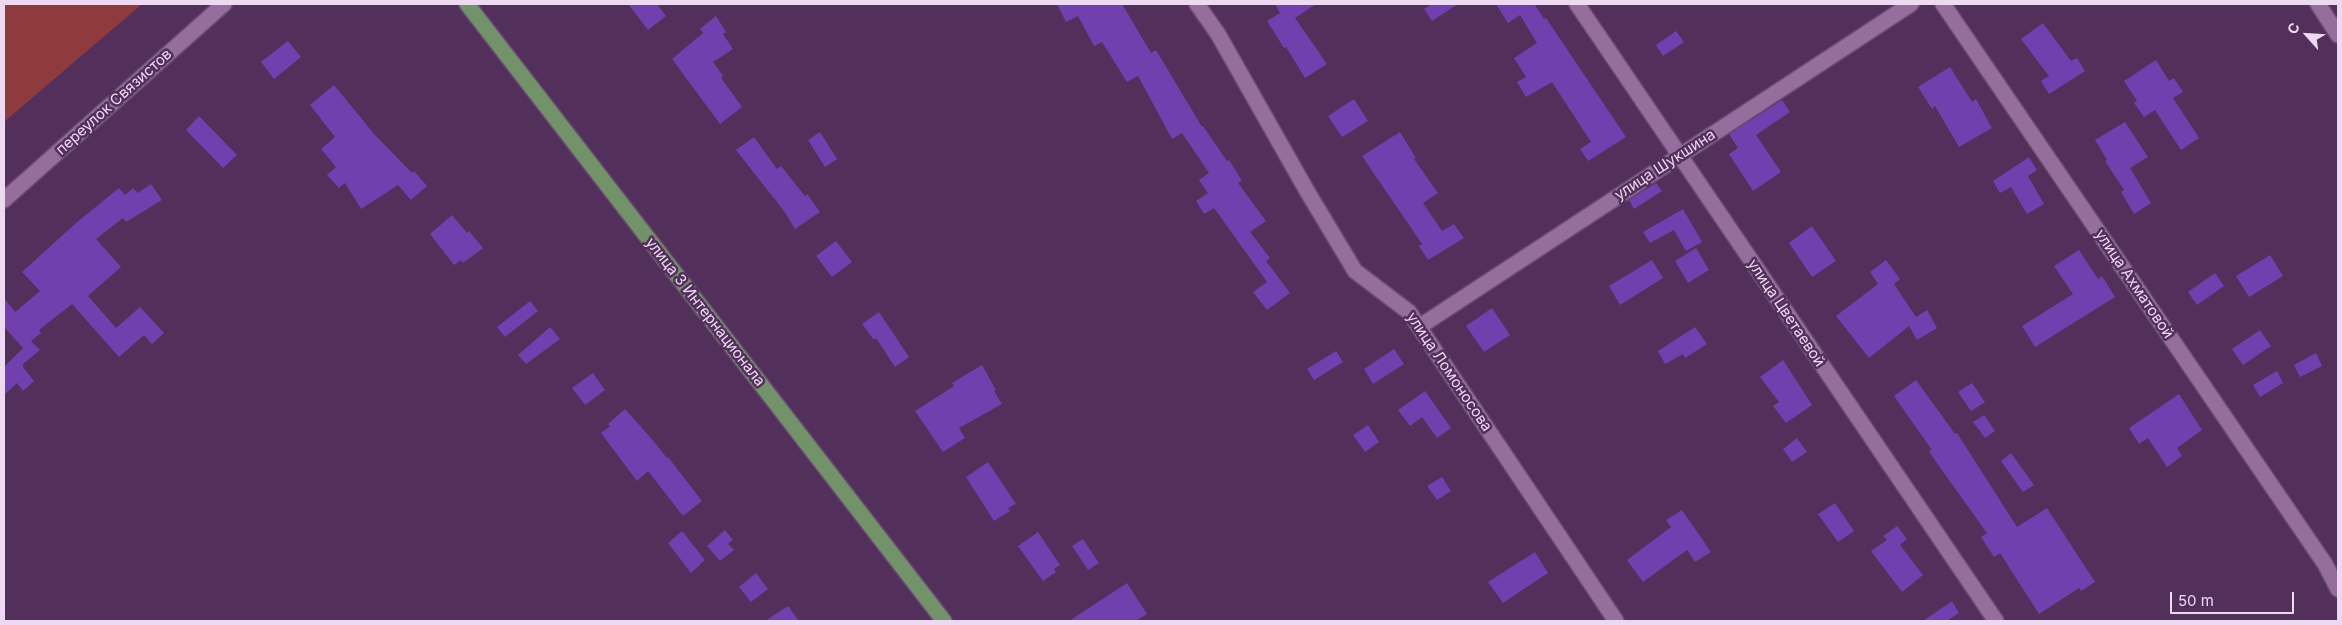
<!DOCTYPE html>
<html>
<head>
<meta charset="utf-8">
<style>
  body { margin:0 }
  #map { position:relative; width:2342px; height:625px; overflow:hidden; background:#532f5b; font-family:Inter,sans-serif }
  canvas { display:block }
  .frame { position:absolute; inset:0; border:5px solid #eed9f3; pointer-events:none }
  .north { position:absolute; left:2282px; top:10px; width:50px; height:50px; -webkit-text-stroke:4px #532f5b; paint-order:stroke; rotate:296deg; font-size:14px; font-weight:700; line-height:20px; text-align:center; color:#eed9f3 }
  .north::after { content:''; display:block; margin:auto; width:18px; height:22px; background:#eed9f3; clip-path:polygon(50% 0,100% 100%,50% 72%,0 100%) }
  .scale { position:absolute; left:2170px; top:592px; width:124px; height:22px; box-sizing:border-box; border:2px solid #eed9f3; border-top:0; padding-left:6px; font-size:15px; line-height:18px; white-space:nowrap; color:#eed9f3; -webkit-text-stroke:4px #532f5b; paint-order:stroke }
</style>
</head>
<body>
<div id="map">
<canvas width="2342" height="625"></canvas>
<div class="frame"></div>
<div class="north">С</div>
<div class="scale">50 m</div>
</div>
<script>
const c = document.querySelector('canvas').getContext('2d');
c.lineJoin = 'round';
function fill(path, color) {
  c.fillStyle = color;
  c.fill(path, 'evenodd');
}
function strokePath(path, color, width, dash) {
  c.strokeStyle = color;
  c.lineWidth = width;
  c.lineCap = dash ? 'butt' : 'round';
  c.setLineDash(dash || []);
  c.stroke(path);
}
function drawText(font, color, halo, rows, align = 'center') {
  c.font = font + ' Inter,sans-serif';
  c.lineWidth = 5;
  c.setLineDash([]);
  c.textBaseline = 'middle';
  c.strokeStyle = halo;
  c.fillStyle = color;
  for (const [text, x, y, turn = 0] of rows) {
    c.save();
    c.translate(x, y);
    c.rotate((+turn || 0) * Math.PI / 180);
    c.textAlign = isNaN(turn) ? turn : align;
    if (halo) c.strokeText(text, 0, 0);
    c.fillText(text, 0, 0);
    c.restore();
  }
}
fill(new Path2D(`
  M4 4H142L4 122Z`), '#8f3b3e');
fill(new Path2D(`
  M628 4H657L666 16 648 30Z
  M1057 4H1122L1151 53 1156 50 1202 127 1203 126 1227 161 1229 160 1242 181 1238 183 1266 221 1250 232 1270 258 1266 261 1290 293 1267 310 1253 292 1267 282 1214 208 1204 214 1196 201 1208 193 1199 180 1209 173 1182 133 1172 139 1138 76 1127 82 1102 42 1094 46 1078 16 1066 22Z
  M1275 4H1316L1295 18 1327 64 1305 78 1286 47 1284 48 1267 21 1280 13Z
  M1432 4H1458L1432 21 1424 9Z
  M1496 4H1537L1535 5 1544 19 1546 18 1626 137 1588 161 1580 149 1591 142 1552 82 1526 97 1517 82 1526 77 1514 58 1537 43 1520 15 1508 23Z
  M716 16 726 32 723 34 733 49 713 62 723 76 721 78 742 107 720 124 672 59 703 33 700 29Z
  M2043 23 2071 61 2077 58 2085 71 2049 94 2041 81 2049 76 2021 39Z
  M1676 31 1684 42 1663 56 1656 45Z
  M288 41 301 57 274 79 261 62Z
  M2156 60 2169 81 2174 78 2183 92 2173 98 2199 138 2181 150 2155 110 2144 117 2134 103 2137 101 2124 81Z
  M1950 67 1972 102 1976 99 1992 128 1959 147 1935 106 1932 109 1918 87Z
  M334 85 375 135 412 173 414 171 427 186 411 200 398 185 361 209 345 183 339 188 327 175 336 167 321 149 335 137 310 105Z
  M1354 99 1368 121 1342 137 1328 116Z
  M1782 100 1790 112 1756 135 1781 172 1753 191 1729 154 1738 148 1729 134Z
  M199 116 237 155 223 168 186 130Z
  M2125 122 2148 157 2130 168 2151 203 2134 214 2121 192 2124 190 2105 161 2107 160 2095 140Z
  M820 132 837 159 825 167 808 140Z
  M1400 132 1416 158 1414 159 1438 193 1423 203 1442 231 1454 224 1464 238 1428 260 1419 246 1422 244 1362 156Z
  M754 137 777 169 781 166 805 196 807 194 820 212 795 229 784 211 736 150Z
  M2029 157 2037 170 2028 176 2044 204 2027 214 2011 187 2000 193 1993 181Z
  M1656 183 1662 191 1634 209 1629 200Z
  M151 184 162 200 126 222 123 218 96 239 121 267 88 296 116 328 140 307 164 333 152 344 144 335 119 357 72 304 39 330 41 333 31 341 40 350 23 364V367L34 381 23 391 17 383 4 395V367L25 346 23 348 4 327V298L15 312 40 291 22 272 76 223 119 188 125 195 133 188 138 193Z
  M1683 209 1702 242 1686 251 1674 230 1650 243 1643 232Z
  M452 215 467 233 469 231 483 248 463 263 461 260 454 265 430 234Z
  M1812 226 1836 261 1812 277 1789 243Z
  M836 241 852 262 832 277 816 256Z
  M1696 248 1709 270 1688 283 1675 261Z
  M2079 250 2098 279 2102 276 2115 297 2035 347 2022 326 2073 294 2054 266Z
  M2270 255 2283 276 2249 297 2236 276Z
  M1652 260 1663 278 1620 305 1609 286Z
  M1886 260 1900 279 1894 284 1916 317 1927 310 1937 328 1917 340 1909 326 1869 358 1836 316 1878 284 1870 272Z
  M2215 273 2224 286 2197 305 2188 292Z
  M530 301 538 311 505 337 497 327Z
  M1492 308 1510 335 1484 352 1466 326Z
  M879 312 909 357 895 367 876 338 874 340 862 324Z
  M550 327 560 339 526 364 518 355Z
  M1695 327 1707 344 1685 358 1683 354 1665 364 1658 351Z
  M2260 330 2271 346 2243 365 2232 349Z
  M1394 349 1404 364 1373 384 1364 369Z
  M1336 351 1343 362 1314 380 1307 369Z
  M2316 353 2322 366 2300 377 2294 365Z
  M1783 360 1812 405 1786 423 1773 406 1779 402 1760 377Z
  M982 365 996 390 994 391 1002 404 959 428 965 438 943 452 915 411 954 386 952 383Z
  M2277 371 2283 383 2260 397 2253 385Z
  M593 373 605 390 585 405 572 388Z
  M1916 380 1955 434 1957 433 2017 527 2047 508 2095 582 2081 591 2079 588 2039 614 2000 553 1994 557 1981 537 1987 533 1941 469 1929 451 1932 450 1894 396Z
  M1972 383 1985 402 1971 411 1958 392Z
  M1425 391 1451 428 1437 438 1422 417 1410 426 1398 410Z
  M2179 394 2202 430 2177 448 2182 456 2167 467 2148 438 2139 444 2129 428Z
  M625 409 650 437 667 458 668 457 702 501 683 516 648 471 637 481 601 433 610 426 608 424Z
  M1984 415 1995 431 1985 438 1973 422Z
  M1368 425 1379 442 1365 452 1353 435Z
  M1797 438 1807 452 1792 462 1783 449Z
  M2011 453 2034 485 2023 492 2001 461Z
  M988 462 1016 504 1008 508 1010 511 994 521 966 477Z
  M1442 477 1451 491 1437 500 1427 486Z
  M1835 503 1854 531 1838 542 1818 514Z
  M1682 510 1711 552 1695 562 1687 550 1643 582 1627 560 1671 527 1666 520Z
  M1897 526 1907 539 1900 545 1923 575 1902 592 1871 551 1887 540 1883 536Z
  M725 530 733 540 728 544 734 550 720 561 707 546Z
  M682 531 705 560 691 573 668 543Z
  M1038 532 1060 565 1054 569 1056 572 1043 581 1018 546Z
  M1083 539 1099 563 1088 570 1072 546Z
  M1535 552 1548 573 1503 603 1488 582Z
  M756 573 768 589 751 602 739 587Z
  M1127 583 1147 614 1136 621H1069Z
  M1952 601 1959 613 1947 621H1923Z
  M788 606 799 621H765Z`), '#6f40ae');
const street = new Path2D(`
  M1197 4 1218 34 1307 191 1355 271 1409 312 1616 621
  M1577 4 1996 621
  M1943 4 2325 564 2338 589
  M2318 4 2338 35
  M4 200 224 4
  M1419 327 1911 4`);
const primary = new Path2D(`
  M467 4 944 621`);
strokePath(street, '#6b4c71', 18);
strokePath(primary, '#6b4c71', 18);
strokePath(street, '#956e9e', 15);
strokePath(primary, '#72926a', 15);
drawText('15px', '#eed9f3', '#532f5b', [
  ["переулок Связистов",114,102,-42],
  ["улица Шукшина",1665,165,-33],
  ["улица Ахматовой",2134,284,56],
  ["улица 3 Интернационала",705,312,52],
  ["улица Цветаевой",1786,313,56],
  ["улица Ломоносова",1449,372,56]
]);
</script>
</body>
</html>
